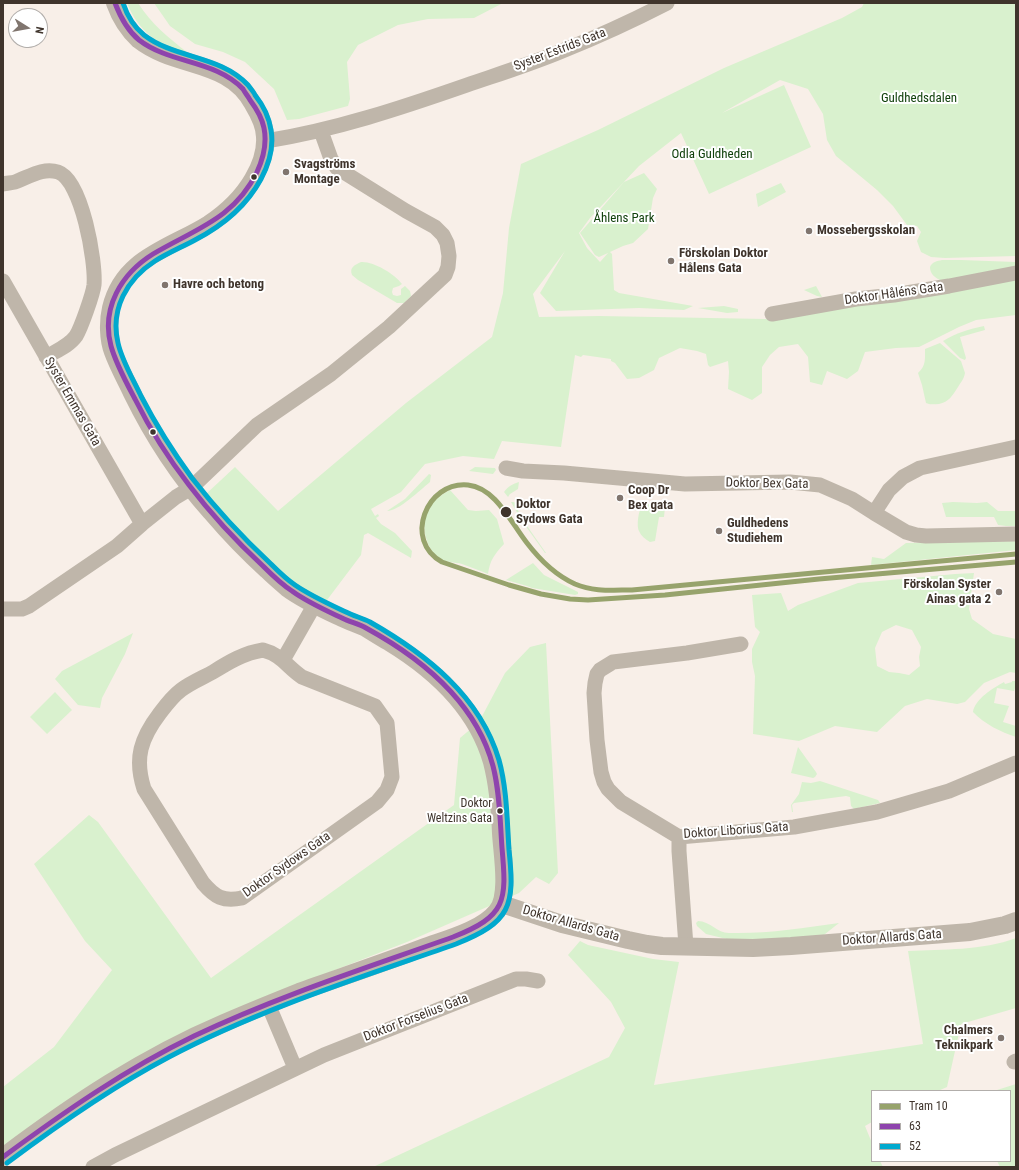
<!DOCTYPE html>
<html>
<head>
<meta charset="utf-8">
<style>
  body { margin:0 }
  #map { position:relative; width:1019px; height:1170px; overflow:hidden; background:#f8efe8; font-family:"Roboto Condensed",sans-serif }
  canvas { display:block }
  .frame { position:absolute; inset:0; border:4px solid #3f342c; pointer-events:none }
  .legend { position:absolute; left:871px; top:1090px; width:140px; height:72px; box-sizing:border-box; background:#fff; border:1px solid #b2aeab; margin:0; padding:5px 7px; list-style:none; font-size:12px; color:#3f342c }
  .legend li { display:flex; align-items:center; gap:8px; height:20px }
  .legend b { width:20px; border:1px solid #b2aeab }
  .north { position:absolute; left:8px; top:8px; width:40px; height:40px; box-sizing:border-box; background:#fff; border:1px solid #b2aeab; border-radius:50%; rotate:101deg; font-size:11px; font-weight:700; line-height:16px; text-align:center; color:#3f342c }
  .north::after { content:''; display:block; margin:auto; width:14px; height:18px; background:#80756e; clip-path:polygon(50% 0,100% 100%,50% 72%,0 100%) }
</style>
</head>
<body>
<div id="map">
<canvas width="1019" height="1170"></canvas>
<div class="frame"></div>
<ul class="legend">
<li><b style="height:5px;background:#97a36c"></b>Tram 10</li>
<li><b style="height:5px;background:#8e44ad"></b>63</li>
<li><b style="height:5px;background:#00a9ce"></b>52</li>
</ul>
<div class="north">N</div>
</div>
<script>
const c = document.querySelector('canvas').getContext('2d');
c.lineJoin = 'round';
function fill(path, color) {
  c.fillStyle = color;
  c.fill(path, 'evenodd');
}
function strokePath(path, color, width, dash) {
  c.strokeStyle = color;
  c.lineWidth = width;
  c.lineCap = dash ? 'butt' : 'round';
  c.setLineDash(dash || []);
  c.stroke(path);
}
function drawText(font, color, halo, rows, align = 'center') {
  c.font = font + ' "Roboto Condensed",sans-serif';
  c.lineWidth = 4;
  c.setLineDash([]);
  c.textBaseline = 'middle';
  c.strokeStyle = halo;
  c.fillStyle = color;
  for (const [text, x, y, turn = 0] of rows) {
    c.save();
    c.translate(x, y);
    c.rotate((+turn || 0) * Math.PI / 180);
    c.textAlign = isNaN(turn) ? turn : align;
    if (halo) c.strokeText(text, 0, 0);
    c.fillText(text, 0, 0);
    c.restore();
  }
}
fill(new Path2D(`
  M127 3H138C152 25 168 37 188 53 159 47 138 31 127 3Z
  M154 3H503L474 18 428 19 398 25 358 45 347 62 350 99 348 106 299 119 287 120 274 89 245 62 223 52 195 44 170 26Z
  M864 3H1016V256L945 258 931 257 921 252 917 241 921 232 917 226 907 225 893 206 877 190 836 156 827 140 823 114 808 89 780 80 722 113 784 85 811 147 709 194 681 133 639 166 590 218 579 233 587 248 600 262 608 253 599 257 595 255 580 233 624 182 644 173 657 189 653 198 648 229 633 243 623 246 610 252 612 254 614 290 619 293 693 306 684 310 639 308 556 311 540 293 565 251 533 294 539 317 599 316 766 319 804 314 1016 278V315L976 320 959 327 919 347 896 348 865 352 858 371 847 379 827 371 822 385 810 382 808 357 798 344 779 347 770 355 762 367V393L752 400 728 389 729 372 728 361 710 367 708 365 706 354 697 351 680 348 659 358 654 370 639 378 627 379 615 363 611 361V359L583 355 581 357 575 355 561 447 502 441 494 459 463 456 425 464 401 492 371 509 375 516 378 514 379 516 376 518 381 524 395 533 412 551 411 558 368 533 364 535 361 555 324 604 280 578 206 494 235 467 278 511 406 403 492 337 503 293 509 228 521 164 598 130 724 68 842 18 862 7Z
  M781 183 786 192 758 207 756 194Z
  M942 260H961L1016 262V269L942 281C935 278 930 274 930 267 932 262 937 261 942 260Z
  M361 262C373 261 395 274 402 284L399 286 393 288 392 292 393 295 397 296 401 295V289L405 286 410 291 411 296 404 303H397L358 280 352 275C349 267 355 265 361 262Z
  M816 286 822 297 817 296 804 290Z
  M724 306 738 309V312L727 313 698 308Z
  M984 326 985 330 960 337 966 358 965 360 960 358 943 341C956 333 969 329 984 326Z
  M940 343 961 361 965 373C964 379 961 382 958 387 952 396 949 402 939 404 934 404 930 405 926 403L922 385 918 373C926 366 925 359 925 349Z
  M475 467 495 468 496 470 493 474 469 471Z
  M429 474 431 475 430 482C420 490 399 511 387 511L405 499Z
  M519 482 518 489 510 494 508 497 504 492C508 486 513 484 519 482Z
  M450 490 468 510 476 511 489 510 497 519 504 544C494 555 490 560 488 574 480 571 471 567 462 564 455 562 446 563 439 558 424 547 419 519 431 505 436 498 443 494 450 490Z
  M511 502H513L516 503C517 511 520 515 527 520L525 523 546 553H545L522 521Z
  M953 502 977 503 987 502 998 511H1016V526H1006L998 525 994 517H946L942 503Z
  M644 503 665 507 664 517H659L655 541 650 542C645 539 641 536 639 531 636 525 639 507 644 503Z
  M1016 541V550L871 565 872 557 884 559 906 543Z
  M533 563 544 575 578 592V594L575 595 532 588 527 586 506 580Z
  M974 573 969 609 972 619 993 634 1016 639V673L1010 672 984 683 965 702 957 704 927 699 905 706 877 732 835 726 799 741 753 734 755 676 752 662V649L760 632 755 627 752 595 781 593 788 611 798 605 858 583 955 574ZM896 625 912 630 921 647 919 657 920 666 909 675 899 673 889 672 877 666 875 648 882 632Z
  M133 633 125 654 102 698 100 708 78 705 55 679 62 671Z
  M546 643 558 873 549 884 536 877 519 893 407 942 312 979 3 1149V1087L54 1047 112 970 85 941 34 864 89 815 98 822 211 978 454 805 460 738 479 722 505 673 530 647Z
  M1012 681H1016V688H1015L1014 691 997 688 994 703 1009 706 1003 722 1016 726V737C1001 732 984 724 973 712 975 699 993 688 1004 682L1005 684 1012 682Z
  M55 692 72 710 47 734 30 717Z
  M798 747 816 772 817 774 815 777 813 778 791 773Z
  M820 781 878 800 880 803 854 809 851 806 850 797 846 796 794 803 792 805 793 812H792L791 805 799 794 802 782 811 783Z
  M698 921C710 921 717 933 729 933 766 934 803 928 839 923L820 938 735 941 706 934 697 926 696 923Z
  M1016 938V1008L961 1024 947 1087 938 1091H872V1122L865 1126 872 1143V1161H880L883 1167H373L609 1057 625 1028 611 1002 568 955 580 941 588 945 653 959 679 962 654 1085 923 1044 908 951C943 949 982 951 1016 938Z
  M1016 1084V1167H1000L997 1161H1010V1091H980L997 1090Z`), '#d9f1ce');
strokePath(new Path2D(`
  M266 141C335 130 401 108 467 85 499 74 531 64 562 51 597 37 632 21 667 3
  M3 184C7 183 11 183 15 182 29 177 43 167 58 172 82 180 96 262 94 285 93 294 81 328 76 336 69 346 56 351 46 357
  M3 281 142 524
  M772 314 856 299 894 295 949 286 1016 273
  M506 468 523 471 564 473 685 484 790 482 820 485 852 499 874 513 906 532 916 535 926 536 1016 534
  M874 513 889 490 903 477 920 468 1016 447
  M3 609H22L29 606 117 546 142 524 176 497 191 488 257 425 331 374 389 327 445 275 448 267 449 256 447 243 443 235 435 227 406 211 337 168 331 159 321 131
  M741 644 687 653 613 662 600 670 597 674 595 683 594 693 597 740 601 772 604 782 608 789 621 802 679 837 794 827 877 812 949 791 1016 763
  M263 650C282 655 287 667 302 677L375 706 387 723 392 777 387 790 377 802 242 898C223 902 215 897 203 883L144 789C134 758 141 738 160 713 166 705 173 696 181 690 190 683 202 678 213 672 229 662 244 653 263 650Z
  M283 660 315 604
  M679 837V851L686 946
  M268 1004 295 1068
  M1014 1062 1016 1061
  M93 1167 115 1155 324 1055 516 979H526L538 981`), '#bfb6aa', 15);
strokePath(new Path2D(`
  M502 904 562 924 628 940 647 944 662 946 753 948 791 946 970 932 1005 925 1016 921
  M3 1157C72 1105 144 1057 224 1023 249 1012 274 1002 299 992 341 977 383 963 425 947 447 939 482 930 497 911 510 896 502 853 501 833 500 809 498 785 492 762 477 709 435 670 389 642 382 638 374 633 366 628 359 624 350 622 342 618 323 609 303 600 287 588 280 582 273 576 267 570 247 552 228 532 211 512 179 476 153 436 132 393 126 380 118 366 113 352 108 339 108 321 111 308 123 257 171 248 209 224 227 212 242 198 253 179 260 167 266 152 265 137 265 125 259 114 253 104 229 59 176 69 139 40 128 30 120 17 115 3`), '#bfb6aa', 18);
strokePath(new Path2D(`
  M3 1157C64 1112 126 1069 194 1036 278 996 366 968 453 937 506 916 507 902 502 848 500 821 500 793 493 766 476 702 421 658 366 628 359 624 350 622 342 618 325 610 307 602 292 591 281 584 272 575 263 566 236 541 211 514 189 485 168 458 150 429 135 399 126 382 116 364 111 346 101 308 121 274 153 254 195 229 234 219 257 172 263 159 267 143 264 128 262 118 256 108 250 100 248 96 245 93 243 89 216 60 170 64 139 40 128 31 120 16 115 3`), '#8e44ad', 5);
strokePath(new Path2D(`
  M7 1163C59 1124 112 1087 169 1057 260 1009 359 978 456 944 511 922 515 906 509 850 507 820 507 789 499 760 480 696 426 654 370 622 362 618 354 616 346 612 329 604 311 596 295 585 286 579 278 571 271 564 242 537 216 509 192 478 173 452 156 425 141 396 133 379 122 361 118 343 110 309 127 279 155 261 168 253 182 247 195 240 222 226 246 207 261 179 269 164 274 147 271 130 269 117 263 105 255 95 255 94 248 85 248 85 220 55 175 59 144 35 134 27 127 15 123 3`), '#00a9ce', 5);
strokePath(new Path2D(`
  M1016 554 632 590C612 590 594 592 575 584 555 575 540 560 527 543 511 523 496 488 468 485 426 481 403 541 442 562L509 585 541 594 570 599 588 600 665 595 819 579 1016 562`), '#97a36c', 5);
for (const [x, y, r, color] of [
  [286,172,4,"#80756e"],
  [254,177,3.5,"#3f342c"],
  [809,231,4,"#80756e"],
  [671,261,4,"#80756e"],
  [165,285,4,"#80756e"],
  [153,432,3.5,"#3f342c"],
  [620,498,4,"#80756e"],
  [506,512,6,"#3f342c"],
  [719,531,4,"#80756e"],
  [999,592,4,"#80756e"],
  [500,811,3.5,"#3f342c"],
  [1001,1038,4,"#80756e"]
]) {
  const dot = new Path2D();
  dot.arc(x, y, r, 0, 2 * Math.PI);
  c.fillStyle = color;
  c.fill(dot);
  strokePath(dot, '#fff', 1.5);
}
drawText('12px', '#3f342c', '#fff', [
  ["Doktor",492,804],
  ["Weltzins Gata",492,819]
], 'right');
drawText('13px', '#3f342c', '#fff', [
  ["Syster Estrids Gata",560,50,-21],
  ["Doktor Håléns Gata",894,294,-8],
  ["Syster Emmas Gata",72,402,60],
  ["Doktor Bex Gata",767,484,1],
  ["Doktor Liborius Gata",736,831,-4],
  ["Doktor Sydows Gata",287,865,-35],
  ["Doktor Allards Gata",571,924,16],
  ["Doktor Allards Gata",892,938,-4],
  ["Doktor Forselius Gata",416,1018,-21]
]);
drawText('13px', '#11410c', '#fff', [
  ["Guldhedsdalen",919,99],
  ["Odla Guldheden",712,155],
  ["Åhlens Park",624,219]
]);
drawText('bold 13px', '#3f342c', '#fff', [
  ["Svagströms",294,165],
  ["Montage",294,180],
  ["Mossebergsskolan",817,231],
  ["Förskolan Doktor",679,254],
  ["Hålens Gata",679,269],
  ["Havre och betong",173,285],
  ["Coop Dr",628,491],
  ["Bex gata",628,506],
  ["Guldhedens",727,524],
  ["Studiehem",727,539],
  ["Förskolan Syster",991,585,"right"],
  ["Ainas gata 2",991,600,"right"],
  ["Chalmers",993,1031,"right"],
  ["Teknikpark",993,1046,"right"]
], 'left');
drawText('bold 13px', '#3f342c', '#fff', [
  ["Doktor",516,505],
  ["Sydows Gata",516,520]
], 'left');
</script>
</body>
</html>
